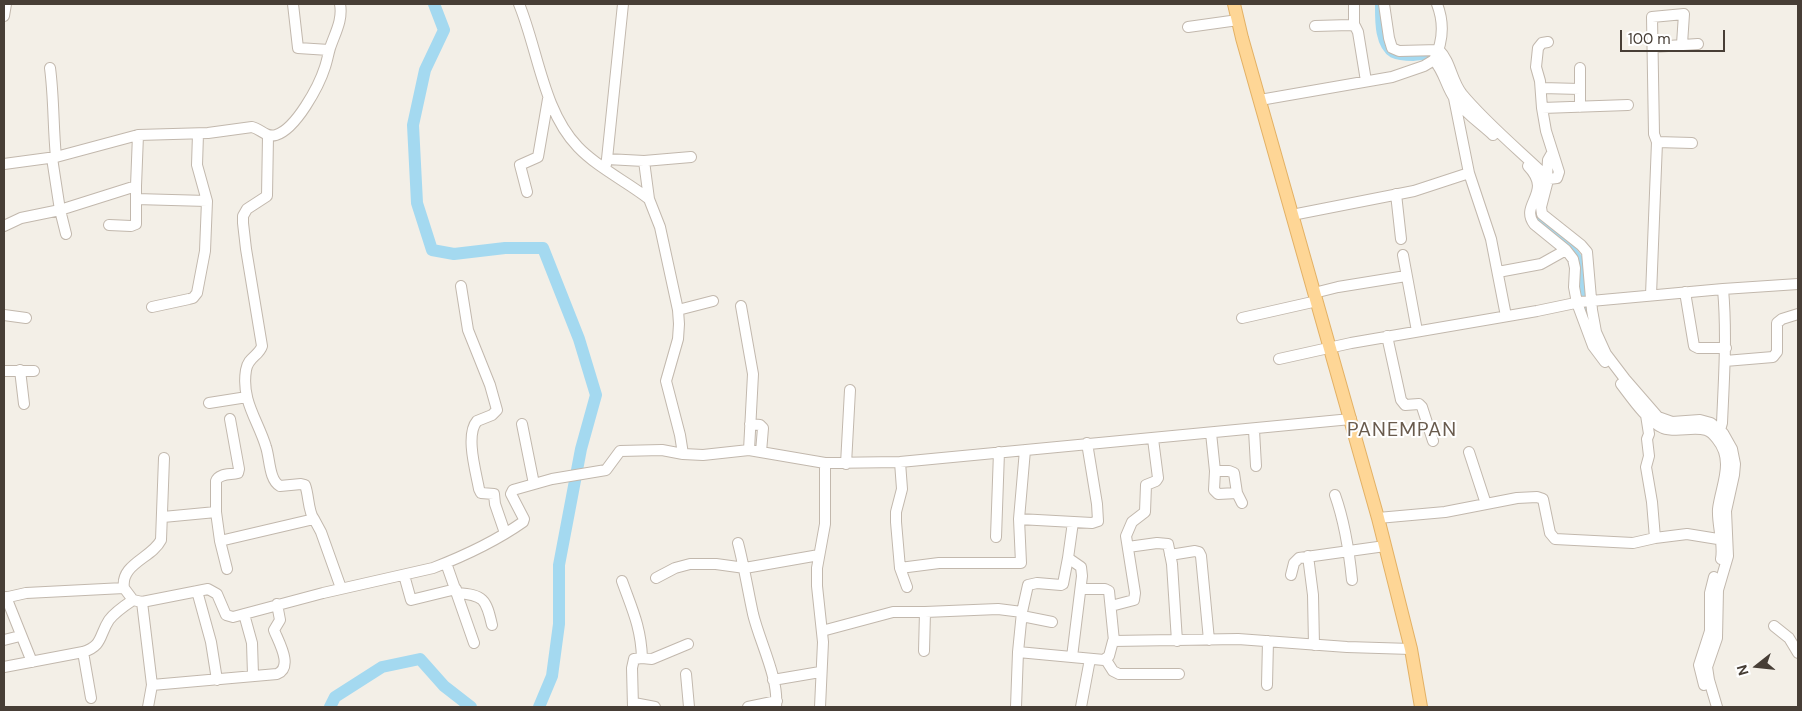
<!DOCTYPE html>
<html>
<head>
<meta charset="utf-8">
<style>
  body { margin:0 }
  #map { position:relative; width:1802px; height:711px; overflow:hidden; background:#f3efe7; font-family:"DM Sans",sans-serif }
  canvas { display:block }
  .frame { position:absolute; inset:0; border:5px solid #473e36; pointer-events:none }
  .north { position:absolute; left:1732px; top:641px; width:50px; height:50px; -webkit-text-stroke:4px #fff; paint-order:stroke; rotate:254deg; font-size:14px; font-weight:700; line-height:20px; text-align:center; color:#473e36 }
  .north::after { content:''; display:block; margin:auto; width:18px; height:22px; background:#473e36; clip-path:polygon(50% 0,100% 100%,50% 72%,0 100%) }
  .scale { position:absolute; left:1620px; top:30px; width:105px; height:22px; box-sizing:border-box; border:2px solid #473e36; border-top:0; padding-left:6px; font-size:15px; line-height:18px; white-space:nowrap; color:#473e36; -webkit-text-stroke:4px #fff; paint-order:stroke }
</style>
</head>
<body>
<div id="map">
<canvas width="1802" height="711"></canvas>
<div class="frame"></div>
<div class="north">N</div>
<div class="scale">100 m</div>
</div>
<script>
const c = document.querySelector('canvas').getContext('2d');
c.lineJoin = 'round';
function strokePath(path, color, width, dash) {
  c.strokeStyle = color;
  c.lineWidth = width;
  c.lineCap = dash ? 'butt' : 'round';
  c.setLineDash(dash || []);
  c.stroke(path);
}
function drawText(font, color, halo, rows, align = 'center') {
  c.font = font + ' "DM Sans",sans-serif';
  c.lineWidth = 4;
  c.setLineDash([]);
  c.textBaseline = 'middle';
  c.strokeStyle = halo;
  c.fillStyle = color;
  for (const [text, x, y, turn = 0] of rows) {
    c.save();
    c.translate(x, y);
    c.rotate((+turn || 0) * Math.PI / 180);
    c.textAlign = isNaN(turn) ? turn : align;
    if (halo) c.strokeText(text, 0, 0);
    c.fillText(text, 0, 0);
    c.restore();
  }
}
strokePath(new Path2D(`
  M1379 4C1379 19 1378 45 1393 54 1399 57 1407 57 1413 57 1422 56 1431 54 1440 58
  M1539 200 1536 210 1539 222 1567 243 1579 259 1583 307`), '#a4d9f0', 8);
strokePath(new Path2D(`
  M434 4 444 30 425 70 413 125 417 203 432 250 454 254 505 248H543L579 339 596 395 581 449 559 565V624L552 676 539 707
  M330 707 335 697 382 667 420 659 444 686 471 707`), '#a4d9f0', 12);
const minor = new Path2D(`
  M293 4 298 48 329 50
  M519 4C538 50 543 111 578 147 598 168 626 181 649 199
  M1354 4V26
  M1384 4 1389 38 1392 48 1399 51 1439 50C1451 62 1451 80 1462 94 1487 124 1519 150 1547 177L1548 180 1541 207 1542 214 1581 245 1587 252 1592 310 1596 332 1606 354 1625 379 1658 417 1672 422 1700 420 1711 423 1723 433 1732 449 1735 464 1734 475 1726 511 1728 556 1718 590 1717 638 1707 667 1709 680 1717 707
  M1437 4C1444 22 1443 42 1434 60 1445 73 1446 87 1455 99 1465 113 1480 123 1493 135
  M4 16 6 4
  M1315 26 1350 25 1355 26 1358 32 1366 81
  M1188 27 1238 20
  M1653 47 1698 44
  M50 68C54 98 53 127 56 157
  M1580 68V107
  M1542 88 1580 89
  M1260 100 1392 77 1424 66 1434 60
  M1542 108 1628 105
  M268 136 267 196 247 209 243 216V223L246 249 262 346C259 356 248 357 246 370 241 401 258 420 266 447 270 459 269 480 280 486L301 484 305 485C309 495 308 512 314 519
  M1657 142 1692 143
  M52 158 60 210 66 234
  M607 159 644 161 691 157
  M644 161 649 199 660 227 678 310 679 324 678 339 666 381 680 435 683 454 703 455 749 450 825 463 900 462 1351 419
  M4 164 56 157 138 135 208 133 252 127C261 129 266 138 276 135 296 129 319 86 325 67 327 61 328 55 330 48 335 33 343 20 340 4
  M1528 166C1554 193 1519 204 1534 224L1566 250 1573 259 1575 268 1574 287 1577 303 1593 346 1605 362
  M605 169 607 159 623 4
  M1469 173 1491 239 1506 316
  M1547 177 1548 160 1552 153
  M1541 180 1557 178 1559 172 1546 131 1542 108 1540 81 1536 67 1538 48 1542 43 1548 42
  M136 186 138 135
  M527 192 520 165 538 157 548 99
  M1396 194 1401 239
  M1292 215 1414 191 1469 173 1454 98
  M109 225 131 226 136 224V199
  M4 226 21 218 60 210 136 186V199L207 201
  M1403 255 1417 331
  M1498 272 1541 264 1566 250
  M461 286 468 330 490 385 497 410 492 415 477 421C465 435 476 472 479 489L481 493 494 494 495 504 505 533
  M1685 292 1694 346 1698 348H1726
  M1314 293 1338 287 1406 276
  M1651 295 1657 142 1654 134 1652 17 1684 14 1682 44
  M741 306 753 374 749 450
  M152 307 189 299 193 298 197 293 205 251 207 201 197 165 198 134
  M678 310 713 301
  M4 315 26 318
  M1242 318 1317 301
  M1387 336 1401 400 1405 405 1419 404 1422 407 1433 441
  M1279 359 1351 343 1537 311 1580 302 1723 289 1798 284
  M1725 361 1773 357 1777 352V323L1782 319 1798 314
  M20 370 24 404
  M4 371H34
  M1621 384C1631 397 1648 422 1663 428 1677 433 1692 426 1706 430 1711 431 1714 435 1717 439 1735 461 1721 485 1718 509 1717 525 1724 544 1721 559
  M209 403 247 397
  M1646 415 1649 434 1647 439 1649 456 1646 467 1652 502 1655 538
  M230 419 239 469 238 473C230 475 219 473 216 481V512L220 541 314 519 321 532 341 588
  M522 424 534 484
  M750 424 760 425 763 428 761 452
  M1254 430 1256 466
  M1720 430 1722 423C1724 378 1727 334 1723 289
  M1211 433 1215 471 1214 490 1218 494 1237 493
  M1469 452 1486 504
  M900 462 902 489 896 512V522L900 568 907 587
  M846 464 850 390
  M1215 471H1229L1234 473 1237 493 1242 503
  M1335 495C1345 523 1349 550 1352 580
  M163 517 216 512
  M1378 518 1445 512 1517 498 1537 497 1543 499 1550 533 1555 539 1633 543 1655 538 1687 534 1724 540
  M1019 519 1092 523 1098 521 1097 504 1087 443
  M996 537 999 452
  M220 541 227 569
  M738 543C744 566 748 591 753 614 760 643 779 678 776 707
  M1128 547 1157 543 1168 544 1172 564 1177 641
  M1170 555 1195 551 1199 552 1201 556 1209 640
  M1308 556 1313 595 1314 645
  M446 563 474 643
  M900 568 939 563H1021L1019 519 1025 450
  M404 575 411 600 456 589
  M1291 575 1294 563 1299 558 1385 546
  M656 578 675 568 690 564H716L745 568 819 555
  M622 581C632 609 641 627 642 658
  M124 588C120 564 152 558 161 540L164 458
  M1082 589H1105L1109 591 1114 641
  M197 591 211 642 217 680
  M457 593C484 595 486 599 492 625
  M6 597 32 662
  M4 598 26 593 124 588 133 600 142 602 208 589 217 594 226 615 233 617 323 593 433 568C464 556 496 541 523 522L524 519 511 494 513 490 552 479 606 470 620 451 662 450 683 454
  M142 602 152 685 277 674C294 667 278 641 274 630L280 620 277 604
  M1111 606 1134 600 1135 593 1126 536 1132 522 1145 512 1146 485 1156 481 1158 478 1153 439
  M1022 612 1028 585 1037 583 1061 585 1063 584 1068 558
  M244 614 252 643 253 675
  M1022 616 1052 622
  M1774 626 1789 638 1798 653
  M822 631 893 612H925
  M4 640 20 636
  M924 651 925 612 998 609 1022 612 1018 652 1104 660 1109 656 1113 641 1238 639 1347 647 1411 649
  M83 652 91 698
  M1072 657 1082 576 1081 567 1068 558 1073 522
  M1106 660 1113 671 1119 674H1179
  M4 667 83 652C103 646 99 635 109 620 115 612 124 606 133 600
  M686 674 689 707
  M773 680 820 672
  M1267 685 1268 641
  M1704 685 1699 665 1710 631V593L1714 577
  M634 703 655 707
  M148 707 152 685
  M633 707 632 668 634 659 642 658 652 659 688 644
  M748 707 777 701
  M820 707 823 642 817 586V568L825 524V463
  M1016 707 1018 652
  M1081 707 1090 659`);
const major = new Path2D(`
  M1234 4 1242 38 1378 518 1411 649 1421 707`);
strokePath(minor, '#c2b8ad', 12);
strokePath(major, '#e3b165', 14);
strokePath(minor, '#fff', 10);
strokePath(major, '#fed696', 12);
c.letterSpacing = '1px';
drawText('20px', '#695b4d', '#fff', [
  ["PANEMPAN",1402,431]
]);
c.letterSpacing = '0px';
</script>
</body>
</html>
